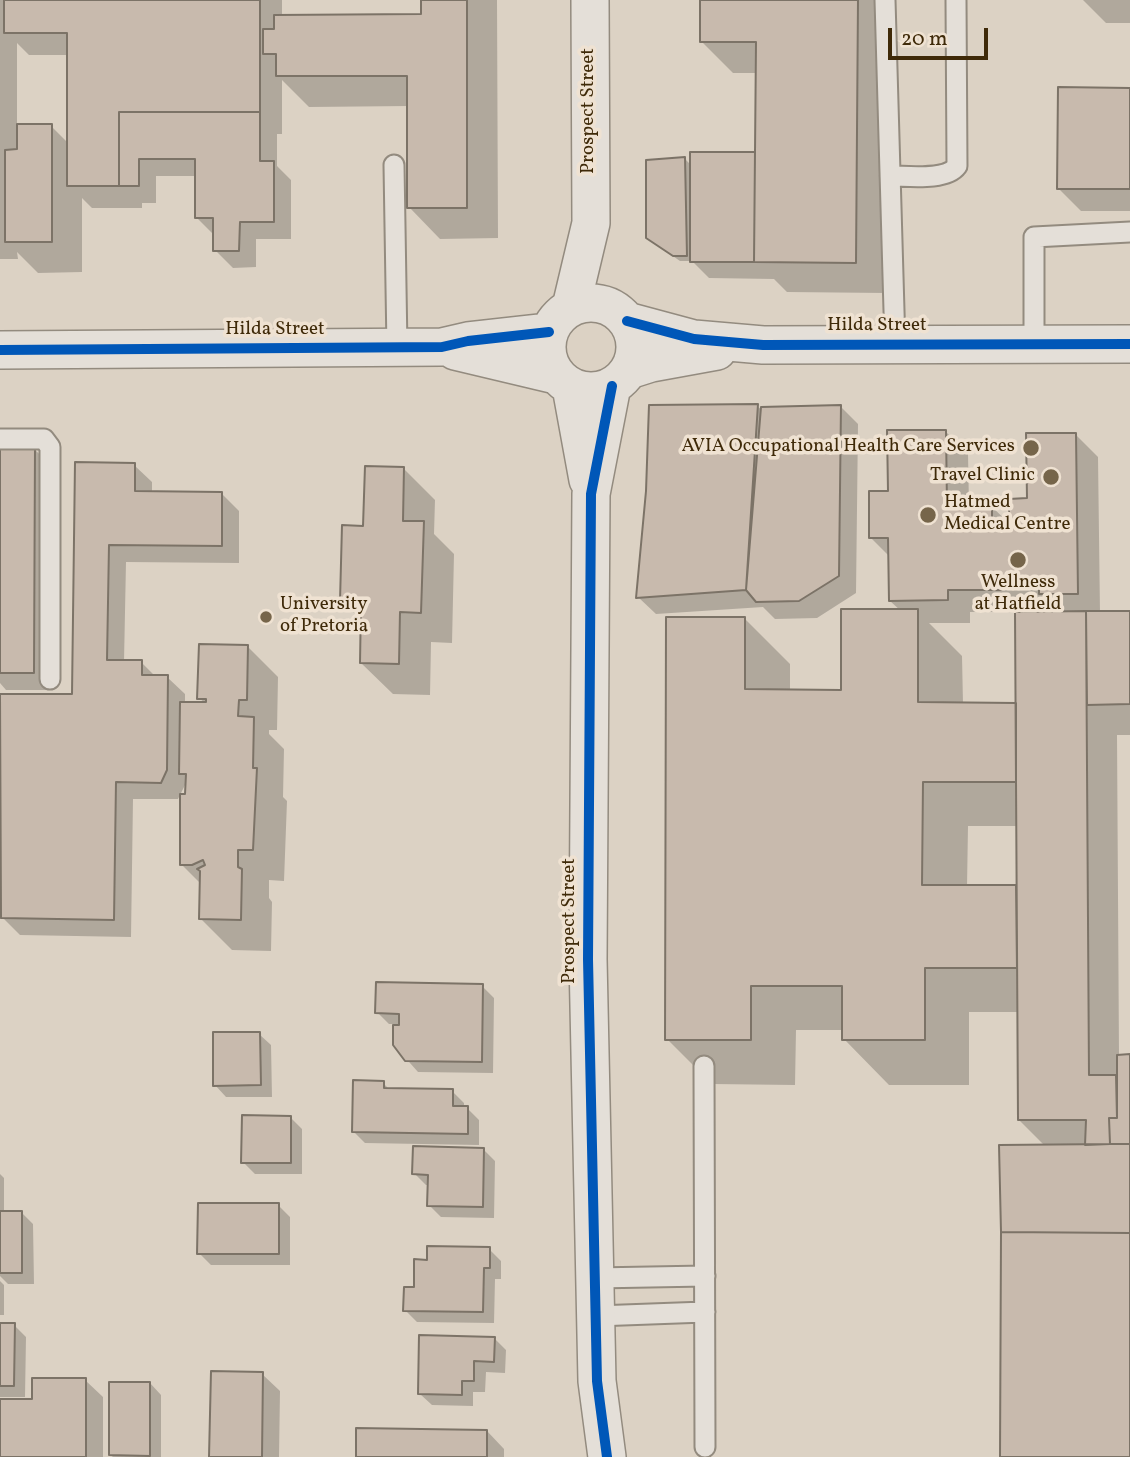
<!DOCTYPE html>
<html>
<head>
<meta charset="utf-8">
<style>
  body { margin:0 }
  #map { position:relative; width:1130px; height:1457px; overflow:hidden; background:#dcd2c4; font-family:Vollkorn,serif }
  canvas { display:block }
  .scale { position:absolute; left:888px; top:28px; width:100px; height:32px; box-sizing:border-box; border:4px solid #3f2a09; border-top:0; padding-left:9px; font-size:21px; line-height:24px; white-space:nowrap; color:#3f2a09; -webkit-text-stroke:5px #efe2d2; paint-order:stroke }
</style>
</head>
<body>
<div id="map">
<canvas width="1130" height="1457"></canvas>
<div class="scale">20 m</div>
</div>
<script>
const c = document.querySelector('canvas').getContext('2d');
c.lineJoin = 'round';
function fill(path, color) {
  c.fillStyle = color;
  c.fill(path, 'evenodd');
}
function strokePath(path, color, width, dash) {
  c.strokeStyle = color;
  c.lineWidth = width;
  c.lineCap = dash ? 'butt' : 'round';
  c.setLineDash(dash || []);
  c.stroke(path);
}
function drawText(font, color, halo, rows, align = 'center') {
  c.font = font + ' Vollkorn,serif';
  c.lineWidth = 7;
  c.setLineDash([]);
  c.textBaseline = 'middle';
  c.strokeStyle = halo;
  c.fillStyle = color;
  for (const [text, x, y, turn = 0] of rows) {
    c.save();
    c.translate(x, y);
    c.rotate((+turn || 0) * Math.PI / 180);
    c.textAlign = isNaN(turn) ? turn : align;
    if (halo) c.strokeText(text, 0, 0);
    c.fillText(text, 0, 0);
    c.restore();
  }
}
fill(new Path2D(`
  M0 0H282V16H423V0H497L498 238 440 239 409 207V106L309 107 282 80V134H277V166L291 180V239H256V267L233 268 215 250 214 235 196 217 197 176H156V203H142V208H92L82 198V272L38 273 17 252 18 259H0ZM17 43 29 55H69V144L51 126H17Z
  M702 0H889L886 293 787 292 774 279 709 278 692 261H680L654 243 648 237 685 159 692 166 757 154 758 73H733L702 42Z
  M1083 0H1130V23H1106Z
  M1130 89V211H1081L1058 188Z
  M757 406 763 411 840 406 858 424 856 593 817 618 775 619 763 607 656 614 638 597Z
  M945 431 968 454 969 506H991L1011 525 1075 434 1098 457 1100 613H1130V735H1117L1119 1056H1130V1457H1001L1045 1146 1019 1120V1012H969V1085H889L844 1039V1030H796L795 1085 712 1084 667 1039 745 619 790 664V691H843L901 611 890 601V557L871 538 890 493ZM1023 600H1048L1061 613H1023ZM970 612H1017V704H963L962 656 929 623H970ZM968 826H1018V890L1016 887H967Z
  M0 448 34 449 52 466 51 690H6L0 683Z
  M76 464 134 465 152 482V493L222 494 239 511V563L126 562 124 662H141L156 677H167L185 694V704L205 703 199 698 247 646 278 677 277 730H269V734L284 749 283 797 287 801 284 881 269 880V898L272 902 271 951 232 950 201 919 202 885 181 864 187 781 178 799H133L131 937 20 935 4 919H0V695L74 696Z
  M404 469 435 500 434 534 454 554 452 643 431 642 430 695 393 694 361 663 362 621 341 600 365 528Z
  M482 986 494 998 493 1073 418 1072 394 1045 395 1024H389L377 1012Z
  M259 1034 271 1045 272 1097H226L215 1085Z
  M383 1083 390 1090 452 1091 464 1103V1108H467L479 1120V1145L365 1143 354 1132Z
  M290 1117 302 1129V1174H255L243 1162Z
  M483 1149 495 1161 494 1218 441 1217 429 1205V1185H426L414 1173Z
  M0 1174 4 1178V1213H22L33 1224 34 1284H8L0 1276Z
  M278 1205 290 1217V1265H211L199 1253Z
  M489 1249 501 1261V1279H495L494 1323 417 1322 405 1310 429 1262Z
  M0 1281 4 1285V1315H0Z
  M0 1325H14L26 1337 25 1397H0Z
  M494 1338 506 1350 505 1373 486 1372 485 1392H473V1406L432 1405 420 1394Z
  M262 1374 280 1391 279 1457H211Z
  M85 1380 103 1397V1457H0V1401H34Z
  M150 1383 161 1395V1457H113L110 1455Z
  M487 1431 504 1449V1457H357Z`), '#0003');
const building = new Path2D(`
  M4 0H260V112H119V186H67V33H4Z
  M421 0H467V208H407V76H276V54H263V29H274V15L421 14Z
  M700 0H858L856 263 754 262 756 42H700Z
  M1058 87 1130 88V189H1057Z
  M119 112H260V161H274V222H240L239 251H213V218H195V159H139V186H119Z
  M17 124H52V242H5V150L17 149Z
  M690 152H755L754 262H690Z
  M685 157 687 256H673L646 238V160Z
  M758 404 746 590 636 598 646 491 649 405Z
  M841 405 839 576 799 601 756 602 746 590 761 407Z
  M887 430H946L947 505 992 504V525L1009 526V499L1027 498 1026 433H1076L1078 594H1039V578H1001V590H948V600L889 601 888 538H869V491H888Z
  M0 447H35L34 673H0Z
  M75 462 135 463V491L222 492V546L109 545 107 660H142V675H168L167 770 161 783 116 782 114 920 1 918 0 694H72Z
  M365 466 404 467 403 521H424L421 613 400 612 399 664 360 663 361 601H340L342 525 363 526Z
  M841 609H918V702L1016 703V782H923L922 885H1016L1017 968H925V1040H842V986H751V1040H665L666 617H745V689L841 690Z
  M1086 611 1089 1075H1116L1117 1118H1109L1110 1144 1085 1145 1086 1120H1018L1015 612Z
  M1086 611H1130V704L1087 705Z
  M199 644 248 645 247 700H239L238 716 254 717 253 768H257L253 850H238V867L242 869 241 920 199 919 200 871 197 869 205 865 203 860 192 865H180V794H185L186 774H179L180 702H206V699H197Z
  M376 982 483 984 482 1062 405 1061 393 1045V1025H399V1014L375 1013Z
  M213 1032H260L261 1085 213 1086Z
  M1130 1054V1144H1110L1109 1118H1117V1055Z
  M353 1080 384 1081V1088L453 1089V1106H468V1134L352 1132Z
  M242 1115 291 1116V1163H241Z
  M1110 1144H1130V1233L1001 1232 999 1145Z
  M413 1146 484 1148 483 1207 427 1206 428 1175 412 1174Z
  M198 1203H279V1254H197Z
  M0 1211H22V1273H0Z
  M1001 1232 1130 1233V1457H1000Z
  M427 1246 490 1247V1268H484L483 1312 403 1311 404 1287H414V1259L427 1260Z
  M0 1323H15L14 1386H0Z
  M419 1335 495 1337 494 1362 474 1361V1381H462V1395L418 1394Z
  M211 1371 263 1372 262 1457H209Z
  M32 1378H86V1457H0V1399H32Z
  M109 1382H150V1456L109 1455Z
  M356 1428 487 1430V1457H356Z`);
fill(building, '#c8baad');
strokePath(building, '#7c7367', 2);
const lane = new Path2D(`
  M885 0 895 345
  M394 165 397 348
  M890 176C908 176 946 181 957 166L956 0
  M1034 344V237L1130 232
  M0 439H44L50 447V679
  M704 1066 705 1447
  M595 1278 705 1276
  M596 1316 705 1312`);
const street = new Path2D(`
  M547 347a44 44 0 1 1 88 0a44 44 0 1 1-88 0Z
  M571 307 591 223 590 0
  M627 321 694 339 763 345 1130 344
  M0 350 442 347 468 341 549 332
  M455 351 556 375
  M629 370 651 363 717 351
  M571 387 588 480
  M607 1457 597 1381 588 959 591 494 612 386`);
strokePath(lane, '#938b7f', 23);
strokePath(street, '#938b7f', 40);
strokePath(lane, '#e4dfd8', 19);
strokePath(street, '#e4dfd8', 37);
strokePath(new Path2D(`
  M627 321 694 339 763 345 1130 344
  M0 350 442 347 468 341 549 332
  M607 1457 597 1381 588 959 591 494 612 386`), '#0057b8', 10);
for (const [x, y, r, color] of [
  [1031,448,9,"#76654a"],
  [1051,477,9,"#76654a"],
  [928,515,9,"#76654a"],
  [1018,560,9,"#76654a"],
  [266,617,7,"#76654a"]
]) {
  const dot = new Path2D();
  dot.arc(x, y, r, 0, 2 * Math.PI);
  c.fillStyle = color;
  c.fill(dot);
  strokePath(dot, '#efe2d2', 2.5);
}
drawText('19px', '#3f2a09', '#efe2d2', [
  ["Prospect Street",590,111,-90],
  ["Hilda Street",877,327],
  ["Hilda Street",275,331],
  ["Prospect Street",571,921,-90]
]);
drawText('19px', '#3f2a09', '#efe2d2', [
  ["AVIA Occupational Health Care Services",1015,448],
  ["Travel Clinic",1035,477],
  ["Hatmed",944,504,"left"],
  ["Medical Centre",944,526,"left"],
  ["Wellness",1018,584,"center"],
  ["at Hatfield",1018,606,"center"],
  ["University",280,606,"left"],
  ["of Pretoria",280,628,"left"]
], 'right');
</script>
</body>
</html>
